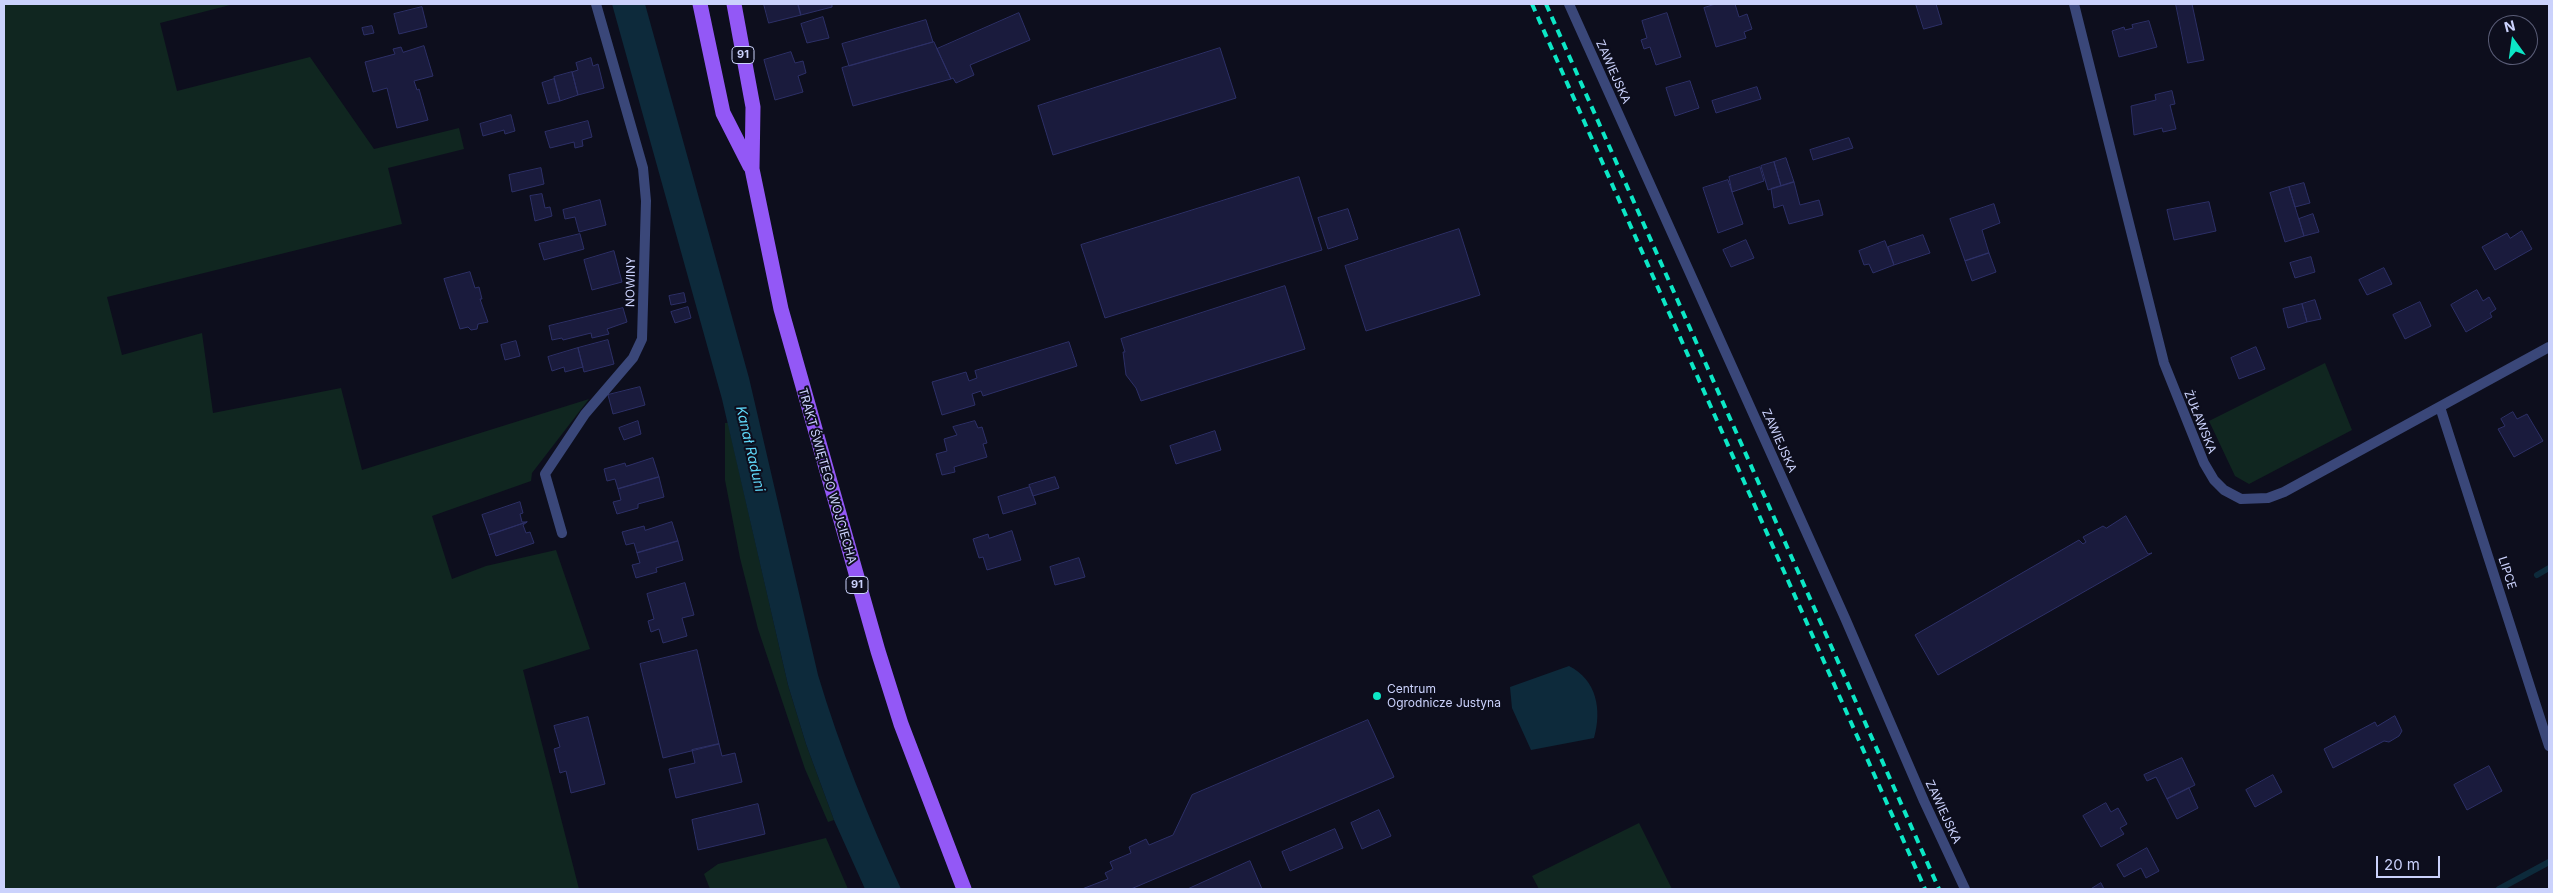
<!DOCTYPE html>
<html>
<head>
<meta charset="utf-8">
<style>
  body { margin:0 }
  #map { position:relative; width:2553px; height:893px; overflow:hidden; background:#0d0e1d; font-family:Inter,sans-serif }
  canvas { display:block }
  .frame { position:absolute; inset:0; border:5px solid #cbd2fc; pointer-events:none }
  .north { position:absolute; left:2488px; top:15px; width:50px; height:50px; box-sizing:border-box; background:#0d0e1d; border:1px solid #595c76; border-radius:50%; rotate:346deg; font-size:14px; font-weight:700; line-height:20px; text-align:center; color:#cbd2fc }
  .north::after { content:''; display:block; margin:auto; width:18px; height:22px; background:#0ce7c6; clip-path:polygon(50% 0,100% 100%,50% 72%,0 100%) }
  .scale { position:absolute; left:2376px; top:856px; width:64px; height:22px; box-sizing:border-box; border:2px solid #cbd2fc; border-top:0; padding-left:6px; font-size:15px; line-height:18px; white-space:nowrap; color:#cbd2fc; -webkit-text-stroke:4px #0d0e1d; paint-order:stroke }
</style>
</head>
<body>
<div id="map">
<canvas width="2553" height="893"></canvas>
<div class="frame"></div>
<div class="north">N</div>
<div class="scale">20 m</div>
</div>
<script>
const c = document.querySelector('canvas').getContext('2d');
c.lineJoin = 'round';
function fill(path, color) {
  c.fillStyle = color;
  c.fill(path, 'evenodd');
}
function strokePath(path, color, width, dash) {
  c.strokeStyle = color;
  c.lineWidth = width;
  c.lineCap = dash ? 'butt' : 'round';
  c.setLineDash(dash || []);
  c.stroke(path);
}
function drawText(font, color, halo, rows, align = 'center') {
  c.font = font + ' Inter,sans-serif';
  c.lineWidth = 4;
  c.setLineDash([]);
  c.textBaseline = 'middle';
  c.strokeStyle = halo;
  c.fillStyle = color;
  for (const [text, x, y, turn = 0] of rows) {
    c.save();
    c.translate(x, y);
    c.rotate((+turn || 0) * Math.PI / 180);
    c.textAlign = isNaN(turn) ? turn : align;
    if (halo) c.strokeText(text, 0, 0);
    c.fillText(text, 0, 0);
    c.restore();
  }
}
fill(new Path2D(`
  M4 4H234L160 23 177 91 310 57 374 149 459 128 464 149 388 168 402 224 107 297 122 355 202 333 213 413 341 388 362 470 589 399 532 473 531 481 432 516 452 579 486 566 556 550 590 649 523 670 579 889H4Z
  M2325 363 2352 430 2249 484 2235 476 2209 421Z
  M725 423H728L788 685 806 744 834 820 828 822 805 769 758 629 740 558 725 480Z
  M1639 823 1672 889H1539L1532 876Z
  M826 838 848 889H710L704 874 718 864Z`), '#102620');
fill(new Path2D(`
  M612 4H645L749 378 818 675C840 749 869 819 901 889H865L834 820 806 744 788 685 722 399Z
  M1569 666C1597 680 1602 710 1594 738L1531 750 1512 708 1510 687Z`), '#0d2a3b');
strokePath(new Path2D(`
  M2537 575 2549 568
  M2499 889 2549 862`), '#0d2a3b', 6);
const building = new Path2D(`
  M764 4H798L801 15 769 23Z
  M798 4H832V7L801 15Z
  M1716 4H1735L1739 17 1747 14 1752 29 1744 32 1746 38 1716 47 1704 8Z
  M1916 4H1936L1942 24 1924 29Z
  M2176 4H2192L2204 60 2188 63Z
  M422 7 427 27 399 34 394 14Z
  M1019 13 1030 40 970 65 974 75 956 83 953 78 951 79 937 49Z
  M1667 13 1681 57 1656 65 1650 47 1644 49 1641 40 1647 38 1642 21Z
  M823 17 829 38 807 43 801 24Z
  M926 20 933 42 849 66 842 44Z
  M2149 21 2157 47 2119 57 2112 31 2124 27 2125 30 2133 28 2132 25Z
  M372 26 374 33 364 35 362 28Z
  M934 42 951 79 853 106 842 68Z
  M424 46 433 76 414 81 417 90 419 89 428 120 397 128 387 88 373 92 365 62 395 54 393 49 401 47 403 52Z
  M1220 48 1236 98 1053 155 1038 106Z
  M791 52 795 63 803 61 806 73 798 76 803 92 775 100 764 60Z
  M591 58 593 66 598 64 604 88 578 95 572 72 578 70 576 63Z
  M572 72 578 95 560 101 554 77Z
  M554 79 560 101 548 104 542 83Z
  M1690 81 1699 108 1675 116 1666 88Z
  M1757 87 1761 99 1716 113 1712 101Z
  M2172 91 2175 104 2170 105 2176 129 2163 132 2162 128 2134 135 2131 106 2156 100 2155 95Z
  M511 115 515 131 505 134 504 130 483 136 480 124Z
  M588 121 592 137 582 140 583 146 575 148 574 142 550 148 545 132Z
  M1849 138 1853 148 1813 160 1810 150Z
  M1786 158 1794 182 1781 186 1774 162Z
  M1774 162 1781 186 1768 190 1761 166Z
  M1760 167 1764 181 1732 192 1729 177Z
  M541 168 544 184 512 192 509 175Z
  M1299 177 1322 250 1105 318 1081 245Z
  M1728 180 1743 224 1718 233 1703 188Z
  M1794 182 1800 205 1819 200 1823 215 1789 224 1783 205 1774 208 1771 189Z
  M2304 183 2310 203 2295 207 2289 187Z
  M2289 187 2304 236 2285 242 2270 193Z
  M542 194 545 208 550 207 552 216 535 221 530 196Z
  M600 200 606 225 579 232 575 217 565 219 563 210Z
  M2209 202 2216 231 2174 240 2167 210Z
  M1994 204 2000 223 1982 230 1989 253 1965 261 1950 219Z
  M1348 209 1358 239 1328 249 1318 218Z
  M2313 214 2319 232 2304 236 2299 219Z
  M1459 229 1480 295 1366 331 1345 266Z
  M2522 231 2532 249 2495 270 2482 247 2507 233 2510 238Z
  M580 234 584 249 544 260 539 244Z
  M1923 235 1930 253 1894 265 1888 247Z
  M1746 240 1754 258 1731 267 1723 250Z
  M1885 241 1894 265 1873 273 1869 264 1864 265 1859 251Z
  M614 251 622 282 592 290 584 260Z
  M1989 253 1996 272 1972 281 1965 261Z
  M2311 257 2315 272 2295 278 2290 263Z
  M2384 268 2392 284 2367 295 2359 280Z
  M470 272 475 288 479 287 482 299H480L488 322 478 324 477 329 471 330 468 327 460 329 444 279Z
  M1285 286 1305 349 1141 401 1136 388 1126 375 1123 352H1125L1121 339Z
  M2477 290 2483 301 2489 297 2496 309 2490 313 2492 317 2466 332 2451 305Z
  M684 293 686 302 671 305 669 296Z
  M2315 300 2321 319 2307 322 2302 304Z
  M2420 302 2431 326 2405 339 2393 315Z
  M2302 304 2307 322 2288 328 2283 309Z
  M688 307 691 318 675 323 671 312Z
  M623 308 627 322 607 329 609 334 592 338 591 333 563 340 562 338 552 340 549 326Z
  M608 340 614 364 584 372 578 348Z
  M516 341 520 356 505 360 501 345Z
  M1069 342 1077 366 983 396 981 391 972 394 975 405 942 415 932 382 966 372 969 381 977 378 975 371Z
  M2256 347 2265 369 2239 379 2231 358Z
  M578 348 583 367 565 372 564 367 552 371 548 357Z
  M640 387 645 405 613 414 608 395Z
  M2513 412 2517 419 2527 414 2543 441 2514 457 2498 429 2505 426 2501 419Z
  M638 421 641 434 624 440 619 428Z
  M975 421 978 428 982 427 987 443 983 444 987 457 954 467 955 472 942 475 936 454 947 451 944 439 957 435 953 427Z
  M1215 431 1221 450 1176 464 1170 446Z
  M653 458 659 477 618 489 615 479 607 481 604 469 625 463 626 466Z
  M659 477 664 497 638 504V508L617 514 613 502 621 500 618 489Z
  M1055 477 1059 488 1033 496 1029 485Z
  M1030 487 1036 504 1003 514 998 497Z
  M520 502 523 513 520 514 522 522H527L489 535 482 515Z
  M2126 516 2148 554 2152 553 1938 675 1915 635 2079 540 2083 544 2086 542 2083 537 2103 526 2106 528Z
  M527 522 523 525 526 533 530 532 534 543 496 556 489 535Z
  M672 522 678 541 637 553 634 543 626 545 622 532 644 526 645 530Z
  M1012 531 1021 560 987 570 983 557 979 558 973 539 988 534 989 538Z
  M678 541 683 560 656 568 657 572 636 578 632 565 640 563 637 553Z
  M1079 558 1085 577 1055 585 1050 567Z
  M685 583 694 615 682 618 687 636 663 643 659 629 651 632 648 621 654 619 647 594Z
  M697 650 719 744 663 758 640 664Z
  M2395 716 2402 731 2399 736 2389 742 2384 741 2333 768 2324 749 2375 722 2377 726Z
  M588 717 605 784 571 793 566 771 560 773 554 749 560 747 554 726Z
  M1368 720 1394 777 1131 889H1082L1108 879 1105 873 1113 869 1110 862 1131 853 1129 847 1146 839 1149 845 1173 835 1192 795Z
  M719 744 722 756 735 753 742 782 676 798 669 769 695 763 692 750Z
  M2182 758 2195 785 2167 799 2156 777 2147 781 2144 775Z
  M2489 766 2502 791 2467 810 2454 785Z
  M2273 775 2282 792 2255 807 2246 790Z
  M2189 788 2198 808 2177 819 2167 799Z
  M2106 803 2111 812 2118 808 2127 824 2120 828 2124 834 2101 847 2083 816Z
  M758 804 765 834 698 850 692 820Z
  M1379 810 1391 836 1362 849 1351 823Z
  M1335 829 1343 848 1290 871 1282 852Z
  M2147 848 2159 871 2146 878 2141 868 2124 877 2117 865Z
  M1250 861 1262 889H1188Z
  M2101 883 2104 889H2091Z`);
fill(building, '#1a1b3d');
strokePath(building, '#2d3067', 1);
strokePath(new Path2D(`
  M1569 4 1845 618 1924 801 1965 889
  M2074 4 2164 363 2204 463 2214 480 2224 490 2241 499 2268 498 2284 492 2549 347
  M2440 407 2549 746
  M562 533 545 474 585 414 633 358 642 339 646 201 643 168 596 4`), '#3a4779', 10);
strokePath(new Path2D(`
  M700 4 723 113 750 166
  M734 4 753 107 752 169 781 309 878 651 901 724 964 889`), '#9358f6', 15);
strokePath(new Path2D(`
  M1532 4 1925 889
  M1546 4 1939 889`), '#0ce7c6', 4, [8, 6]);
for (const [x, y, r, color] of [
  [1377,696,5,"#0ce7c6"]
]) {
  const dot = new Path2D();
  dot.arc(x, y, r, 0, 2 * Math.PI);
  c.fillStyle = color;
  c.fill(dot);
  strokePath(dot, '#0d0e1d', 2);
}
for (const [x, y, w] of [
  [743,55,22],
  [857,585,22]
]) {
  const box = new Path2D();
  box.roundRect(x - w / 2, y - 8.5, w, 17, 4);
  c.fillStyle = '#0d0e1d';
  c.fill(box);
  strokePath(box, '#cbd2fc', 1);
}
drawText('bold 11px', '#cbd2fc', null, [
  ["91",743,55],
  ["91",857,585]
]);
drawText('12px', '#cbd2fc', '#0d0e1d', [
  ["ZAWIEJSKA",1613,72,66],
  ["NOWINY",631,282,-89],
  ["ŻUŁAWSKA",2200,422,68],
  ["ZAWIEJSKA",1779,441,66],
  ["TRAKT ŚWIĘTEGO WOJCIECHA",827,476,74],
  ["LIPCE",2507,573,72],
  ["ZAWIEJSKA",1943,812,65]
]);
drawText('12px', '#cbd2fc', '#0d0e1d', [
  ["Centrum",1387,689],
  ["Ogrodnicze Justyna",1387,703]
], 'left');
drawText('italic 14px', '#5fd6f7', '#0d0e1d', [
  ["Kanał Raduni",750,449,77]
]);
</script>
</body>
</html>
